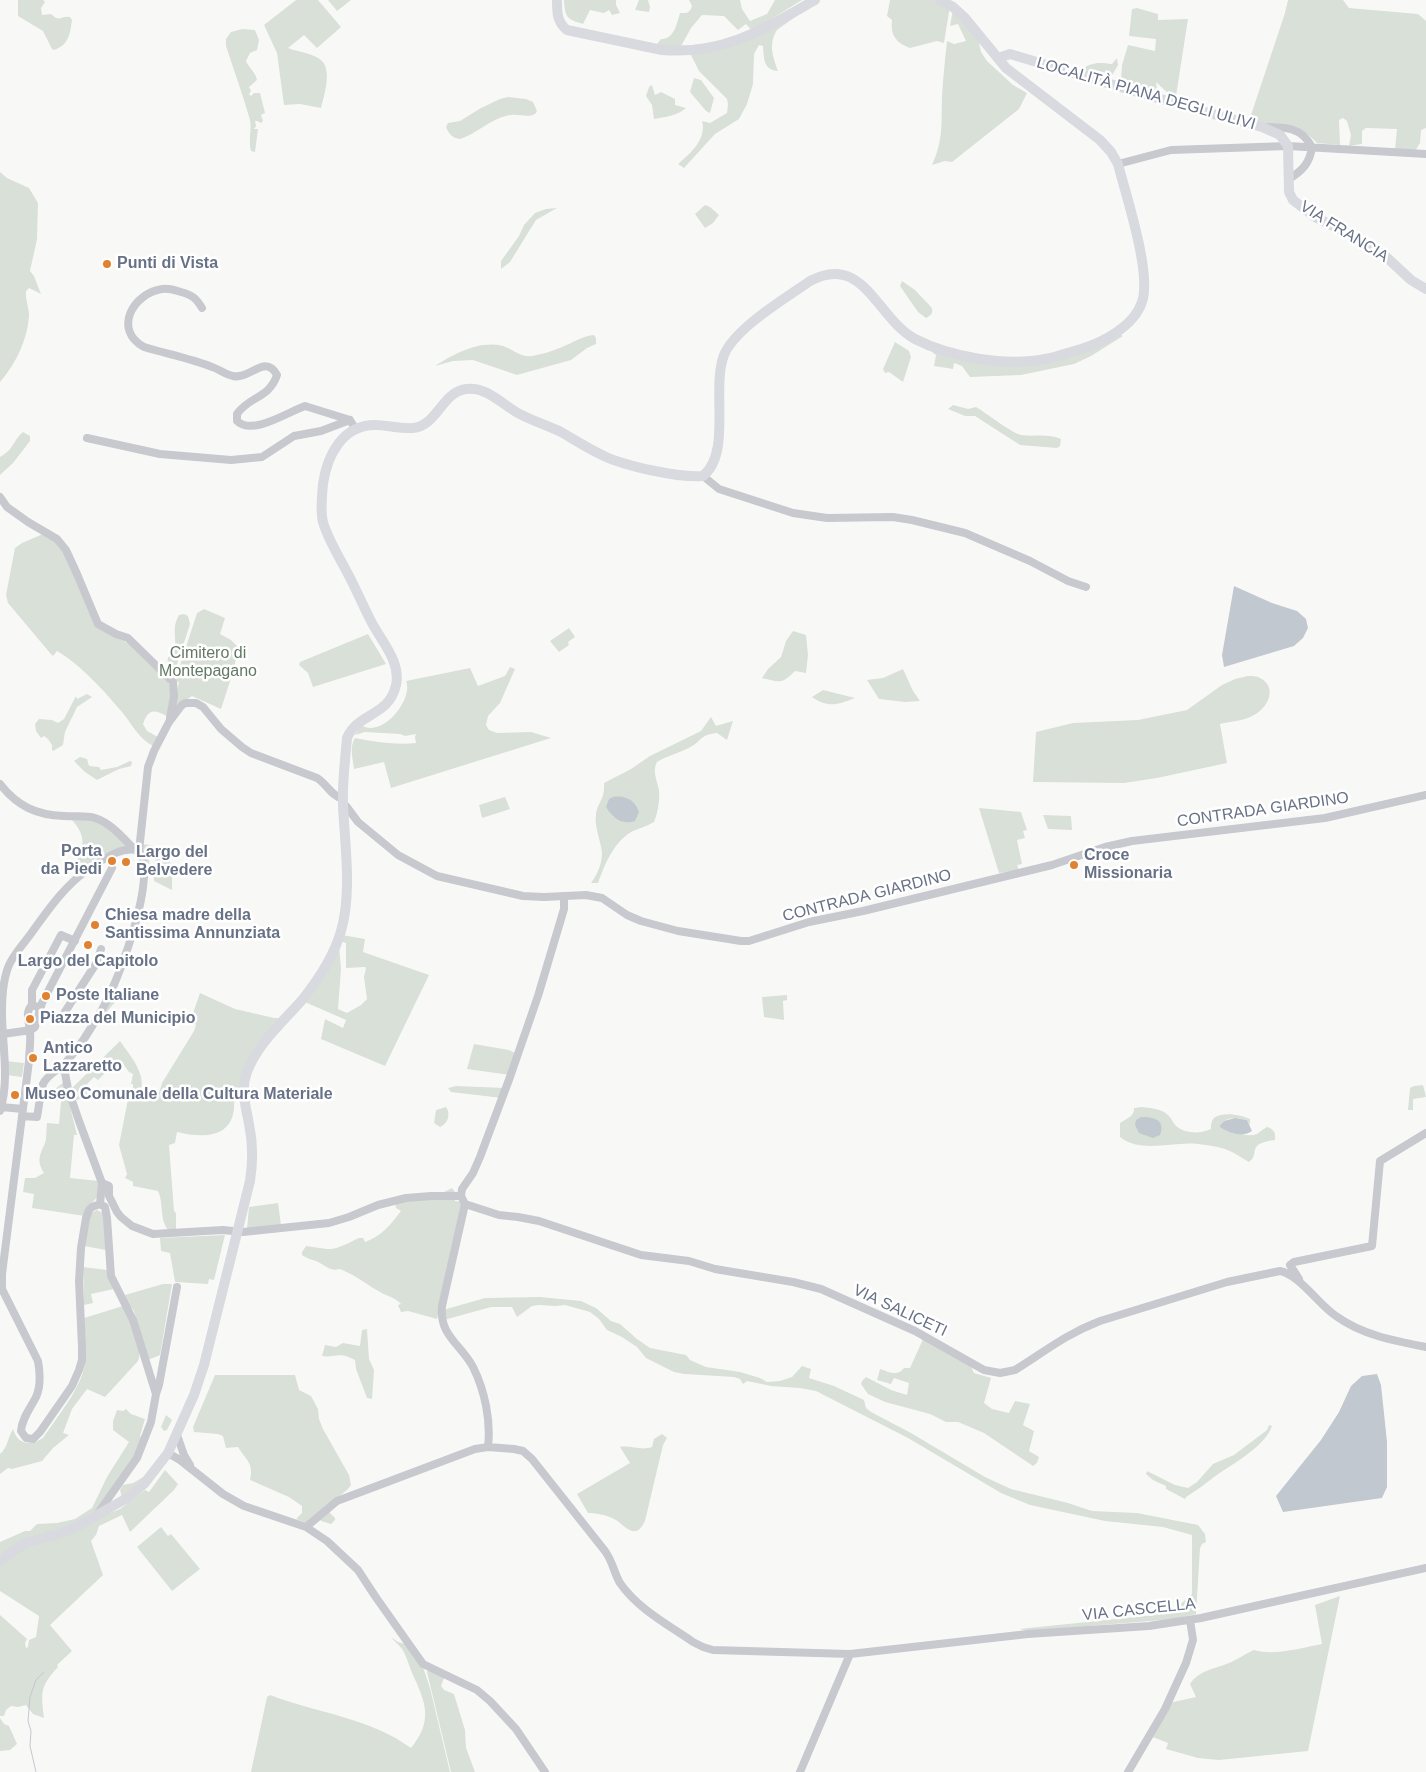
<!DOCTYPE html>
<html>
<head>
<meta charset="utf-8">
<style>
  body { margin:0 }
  canvas { display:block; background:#f8f9f7 }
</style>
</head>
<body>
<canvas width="1426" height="1772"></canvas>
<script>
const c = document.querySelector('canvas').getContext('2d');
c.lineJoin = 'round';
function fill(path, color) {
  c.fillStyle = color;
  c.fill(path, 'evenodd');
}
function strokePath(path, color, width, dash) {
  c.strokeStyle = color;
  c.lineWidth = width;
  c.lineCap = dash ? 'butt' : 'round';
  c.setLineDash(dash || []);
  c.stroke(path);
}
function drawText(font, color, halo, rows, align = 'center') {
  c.font = font + ' Arial,sans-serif';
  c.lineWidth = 5;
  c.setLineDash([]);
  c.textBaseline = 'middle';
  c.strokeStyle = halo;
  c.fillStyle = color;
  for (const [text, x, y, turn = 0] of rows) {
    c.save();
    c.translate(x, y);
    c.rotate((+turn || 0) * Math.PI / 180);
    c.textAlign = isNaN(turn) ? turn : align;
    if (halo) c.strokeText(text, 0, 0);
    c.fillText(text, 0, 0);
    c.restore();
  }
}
fill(new Path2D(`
  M18 0H43L45 2 41 8 42 15 51 14C60 23 61 15 70 17L72 20C70 34 69 45 54 50L52 49 43 31 18 16Z
  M296 0H318L341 27 317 48 304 35 288 48C298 52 314 53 322 61 332 71 324 96 321 108L300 104 284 105 277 53 264 25Z
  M328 0H351L337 11Z
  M564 0H616V5L620 13 612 15 609 10 604 13 590 10 583 24C567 19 565 18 564 0Z
  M639 0H648L650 7 649 12 635 10Z
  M689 0H740L742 9 750 21 767 14 775 0H802L752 31 746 24 738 30 724 16 702 15 691 28 680 48 656 45 661 39C674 40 677 23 680 13 687 13 690 13 692 6Z
  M890 0H938L950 6 944 43 937 41 910 48C896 43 890 35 892 20L887 16Z
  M1288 0H1343L1349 8 1418 14 1426 21V128L1421 130 1420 143 1415 151 1395 150 1397 129 1366 128 1362 131V144L1349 146 1351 135 1347 121 1343 118 1339 120 1340 145 1317 143C1292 116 1277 133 1252 119L1251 115 1285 13Z
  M809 7 777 30C768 44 773 57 778 71 763 70 764 58 763 46L759 45 754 54 753 84 747 104 739 119 715 134 684 168 678 164C690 154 707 139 702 121L710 123 727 113 728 104 727 99 699 71 690 53 718 50Z
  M1137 8 1158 14V20L1188 19 1176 96 1169 94 1156 82 1157 89 1156 91 1121 80 1122 65 1128 45 1155 51 1156 39 1129 36 1132 9Z
  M953 9 978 39 981 52 987 61 1013 85 1027 93 1019 109 952 162 945 161 932 165C944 139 941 123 942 96 943 78 945 60 947 41L954 44 966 41 958 24 950 26Z
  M242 29 255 30 259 40 257 50 250 53 246 61C249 68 256 73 257 80L249 87 251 91 249 94 251 96 254 93H260L265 113 261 115 263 121 261 123 257 121H255L256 126 254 129H258L255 152 251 151C248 141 252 130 250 120 243 95 234 71 226 46V39L231 32Z
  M1117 58 1118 65 1111 77 1080 71C1090 62 1099 62 1112 64Z
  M694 78 701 80 714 98 710 113 706 111 690 92Z
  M652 85 655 95 661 92 675 99V105L686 108C677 116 665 117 654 119L652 105 646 96 649 87Z
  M508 97 526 99 533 102 537 111 535 114C528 118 520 114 511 115 492 117 477 134 460 139 452 138 449 134 446 127L448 123 460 121 481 108 500 99Z
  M0 172 7 178 29 188 38 203 37 239 30 271 34 276 41 294 29 288 26 291C25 299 29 307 29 315 28 338 16 364 0 382Z
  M705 205 710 207 719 215 713 223 705 228 695 214Z
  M557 208 536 220 510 262 501 269V261L519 236 524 225 535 213 546 209Z
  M902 281 915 290 932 308C933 314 931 315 926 318L918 312 900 286Z
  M1118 333 1123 336 1091 356 1074 364 1021 375 970 377 962 366 954 363 953 369 934 366 936 355 932 352 937 350 1035 364Z
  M594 335 596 338V344L587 348 571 360 517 375 473 360 453 361 435 366C454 354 479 340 503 346 513 349 521 358 532 356 544 354 558 349 569 344 577 340 584 336 594 335Z
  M895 342 909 351 911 357 903 382 889 372 885 373 883 369Z
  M953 405 968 409 976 407C988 414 1010 432 1021 435 1035 437 1048 433 1061 439L1060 446 1057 448 1020 445 975 416H965L948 409Z
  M23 432 30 436V441L13 463 0 475V457C14 449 12 442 23 432Z
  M43 534 53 539 64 552 107 633 132 645 168 682 171 691 167 716C154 710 149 708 143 724L147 731 158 737 153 746C138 738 132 724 122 712 104 691 81 665 57 651L53 656 50 653 8 603 6 595 15 548 22 543Z
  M204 609 225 618 220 634 231 640 238 647 234 669 221 709 192 696 173 709 179 682 175 681 197 613Z
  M184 614 188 616 190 624 173 677 163 670 167 667 168 657 173 655C179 640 170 631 179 615Z
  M569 628 575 637 568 642 569 645 559 652 550 641Z
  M793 631 806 635 808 655 806 673 795 671C781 685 780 682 762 678L768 669 781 657 786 641Z
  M368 634 386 664 313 687 308 673 299 665 300 662Z
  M510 667 515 669 500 703 488 716 486 725 489 730 497 733 531 732 551 738 391 788 384 762 354 769C353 759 349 747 355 738 375 742 396 745 416 743L415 737 416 734 405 736 400 734 365 732 355 735 361 725C382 739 414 699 406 681L470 668 478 686 505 676Z
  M903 669 913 691 920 701 905 702 879 699 867 680 883 678Z
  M1248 676C1251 676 1257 676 1260 678 1278 687 1268 708 1254 715 1245 721 1231 721 1220 724L1227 763 1157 778 1124 783 1033 782 1036 732 1073 723 1138 720 1187 710 1222 685 1235 679Z
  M823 690 855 698C838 705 827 708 812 697Z
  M87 694 92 697 77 707 65 732 63 745 53 751 52 750V745L48 739 44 736 41 738 36 731 35 724 39 719 52 720 58 723 64 719 76 696 77 699Z
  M711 717 716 726 733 721 727 740 717 733C699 735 703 740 692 746 681 753 668 755 657 762 652 771 657 780 659 790 660 800 658 812 654 822 647 826 640 828 633 831 614 841 605 864 598 883H591C597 875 602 864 602 853 601 840 594 828 596 814 598 801 605 800 604 783L631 769 650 756 701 731ZM613 797H623L627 823 614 817 606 807Z
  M80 757 87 759 89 766 99 767 101 770 117 767 130 761 132 762 131 766 119 769 97 780 85 772 74 761Z
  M505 797 510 809 482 818 479 805Z
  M979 808 1021 812 1027 830 1023 831 1025 838 1017 840 1022 864 1017 865 1019 870 999 873Z
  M1043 815 1071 816 1072 830 1048 829Z
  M71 819 95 821 108 827 130 847 78 873 72 869C83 849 89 838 71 819Z
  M141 844C172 845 173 865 172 890L154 881C153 871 161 863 152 856L149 857 150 872 145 885Z
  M342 935 365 939 363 952 429 975 385 1066 321 1039 325 1019 343 1028 346 1020 305 1002 339 945 341 969 338 1009 347 1013 361 1005 367 999 364 977 366 968 365 967 346 968V943L340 941Z
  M114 992 121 995 100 1020Z
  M200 993 235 1009 274 1018H281L259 1046 241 1101 234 1099C237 1138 205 1139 177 1132L175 1143 169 1145 174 1211 176 1213V1229L169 1231C159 1220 164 1204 158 1191L133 1186V1182L125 1178 127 1174 119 1145 130 1089H133V1084H131L133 1074 129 1072 121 1061 109 1069 98 1080 94 1077 87 1084 92 1089 91 1095 74 1101 70 1090 120 1041C129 1054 146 1073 141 1090L159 1093 162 1083 194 1031 196 1025 191 1019Z
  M787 995V1000L783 1001 784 1020 764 1017 762 997Z
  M474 1044 509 1050 517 1054 510 1075 467 1069Z
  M6 1061 24 1063 22 1077 6 1075Z
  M64 1082 77 1135H74L70 1178 99 1181 98 1196 91 1204 85 1216 32 1208 34 1194 23 1192 25 1178H35L44 1173C36 1160 40 1155 45 1143 47 1138 46 1128 47 1123L59 1124 61 1101 45 1099V1097Z
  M1423 1085 1426 1097 1413 1099V1110H1408L1410 1088 1414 1086Z
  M456 1086 506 1088 502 1098 451 1092 448 1088Z
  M446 1107C451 1114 448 1124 440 1127L434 1123 436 1110Z
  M1142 1107C1151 1108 1163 1109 1169 1116 1172 1119 1173 1123 1176 1126 1186 1134 1200 1134 1211 1129 1211 1125 1211 1121 1214 1118 1223 1111 1242 1115 1250 1119V1125L1247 1120C1237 1118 1227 1116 1220 1125V1127C1231 1131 1245 1138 1257 1134 1260 1132 1263 1129 1267 1127 1274 1129 1276 1133 1275 1140 1245 1144 1261 1153 1249 1162 1243 1159 1238 1155 1232 1152 1222 1147 1208 1145 1198 1144 1173 1141 1142 1154 1120 1137V1123C1126 1119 1135 1116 1134 1108Z
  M452 1188 455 1192V1201L463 1202 437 1319 408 1311 401 1312 398 1305 401 1304C396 1298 387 1296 380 1292 366 1284 355 1275 340 1269 331 1272 326 1266 318 1262 312 1259 307 1259 302 1255V1252L306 1246C313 1247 320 1248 327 1249 337 1250 350 1242 359 1238H363L365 1242C382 1236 390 1225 401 1211L396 1208 395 1203 443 1197 444 1192Z
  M278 1203 281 1225 247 1229 249 1207Z
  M97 1210 103 1213 104 1216 106 1250 84 1246 89 1217 91 1213Z
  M225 1235 214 1280 209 1279 208 1284 175 1282 170 1253 161 1251 160 1238Z
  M83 1267 107 1270 114 1289 91 1294 93 1303 84 1305Z
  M163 1284H172L160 1355 148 1360 134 1311 126 1301 125 1295Z
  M540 1297 581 1301 596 1308 611 1321 620 1324 637 1339 650 1348 686 1355 690 1360 706 1367 740 1372 760 1378 767 1382 780 1381 792 1377 802 1366 811 1369 809 1378 834 1386 864 1400 866 1408 871 1412 911 1433 985 1477 1011 1489 1068 1503 1092 1511 1137 1513 1198 1525 1205 1534 1206 1542 1202 1544 1200 1548 1196 1614 1174 1619 1029 1631 1019 1629 1155 1615 1177 1607 1192 1594V1535L1163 1527 1105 1521 1030 1505 1001 1493 908 1438 816 1391 800 1388 771 1386 747 1381 743 1384 740 1379 734 1377 684 1374 674 1372 646 1358 637 1347 622 1337 607 1330 599 1319 590 1312 565 1305 555 1306 539 1305 532 1306 517 1317 512 1307H491L444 1320 443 1310 485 1298Z
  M123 1306C128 1319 144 1349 138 1361L105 1397 87 1389 72 1409 63 1433 69 1435 53 1448 42 1461 12 1469 8 1468 0 1474V1454C7 1449 8 1437 13 1429 18 1445 30 1446 43 1438 55 1420 80 1389 84 1368 87 1351 85 1335 84 1318Z
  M367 1329 369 1359 374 1370 372 1399 367 1398 356 1369 355 1360C338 1351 337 1358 322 1356L325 1345 336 1347 343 1343 360 1346 362 1330Z
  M924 1337 970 1364 974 1373 991 1378 984 1403 992 1409 1009 1413 1015 1401 1030 1404 1023 1425 1034 1431 1029 1451 1039 1457 1037 1463 1033 1466 984 1433 958 1422H946L930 1414 885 1402 868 1394 861 1384 862 1381 866 1377 891 1390 907 1395 909 1383 894 1378 891 1384 877 1380 880 1369C889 1372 897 1377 904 1368H910Z
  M215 1375H295L299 1390 311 1396 318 1409 319 1419 323 1429 349 1475 351 1485 348 1489 307 1523 296 1519 302 1513V1506L289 1497 250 1480C254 1463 246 1460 238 1447L226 1448 223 1436 218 1434 194 1432 193 1427Z
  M126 1409 131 1414 145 1419 140 1436 141 1437 137 1454 93 1515 0 1555V1542L25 1531H30L37 1524 57 1523 75 1519 92 1508 107 1477 129 1442 113 1430V1421L117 1410 123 1411Z
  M166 1415 172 1420 167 1430 164 1431 161 1427Z
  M1269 1425 1272 1426C1265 1447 1232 1464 1214 1477 1205 1484 1196 1491 1186 1497L1185 1499 1166 1489V1486L1153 1480 1146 1474 1147 1471 1175 1485 1188 1488 1197 1482 1213 1464 1234 1455 1267 1430Z
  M662 1434 667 1438 663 1445 645 1521C636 1540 627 1528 616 1520 607 1515 597 1513 588 1513L577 1494 630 1463 620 1447C631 1445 641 1451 652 1447L654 1439Z
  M165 1470 178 1484 174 1490 130 1532 122 1515 99 1526 96 1535 91 1541 103 1575 50 1625 72 1651 57 1665 58 1667C40 1687 41 1691 44 1718L33 1714 26 1705 18 1707 11 1706 6 1710 4 1716H0V1615L27 1639 25 1643 26 1648 28 1647 29 1640 36 1637 39 1616 0 1591V1564L23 1548 120 1509 145 1490 149 1492Z
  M145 1476H149L122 1498 120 1490 123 1485 133 1483Z
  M327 1510 335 1518V1520L331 1524 321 1521 319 1517Z
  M161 1527 168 1536 171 1534 200 1569 172 1591 137 1547Z
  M1340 1596 1308 1751 1219 1760 1198 1758 1166 1749 1168 1743 1150 1736 1169 1703 1196 1697 1190 1684C1199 1670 1215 1669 1229 1663 1237 1660 1245 1654 1254 1650 1275 1656 1300 1648 1322 1644L1315 1605Z
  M391 1637 398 1642 405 1644 422 1665 424 1670 430 1688 450 1772H251L267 1697 270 1695C317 1713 370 1718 411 1748 433 1721 426 1703 413 1675 409 1666 407 1657 402 1649 399 1645 394 1641 391 1637Z
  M429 1668 444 1678 441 1686 444 1690 454 1694 465 1730 466 1748 475 1772H451L427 1672Z
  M0 1718 4 1724 9 1726 17 1744 10 1750 0 1751Z`), '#d9e0d8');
fill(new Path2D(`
  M1234 586 1272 603 1297 611 1306 619 1308 628 1303 638 1294 646 1224 667 1222 655Z
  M613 797C625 795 635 800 639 812L635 821C622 826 612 817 606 807L609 799Z
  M1141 1117C1153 1117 1166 1119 1160 1135L1153 1138 1139 1133 1135 1125 1136 1120Z
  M1235 1118 1247 1120 1252 1131C1243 1138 1229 1133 1220 1127V1125L1224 1121Z
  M1377 1374 1381 1385 1387 1442V1487L1382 1498 1283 1512 1276 1496 1321 1440 1339 1412 1351 1386 1362 1376Z`), '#c2c8cf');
strokePath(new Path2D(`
  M36 1772 30 1746 31 1731 28 1721 30 1697 36 1680 44 1672`), '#c2c8cf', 1);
strokePath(new Path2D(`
  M1264 127C1286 127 1301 127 1312 147 1310 163 1302 171 1289 179
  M1118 164 1171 150 1288 146 1426 154
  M202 308C196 298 192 295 181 292 175 290 169 288 162 289 134 293 112 329 144 347 167 354 190 358 212 367 219 369 226 375 233 376 250 380 265 353 277 375 269 399 249 396 237 414V421C252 436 288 412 305 406L350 420 356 430
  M87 438 160 454 231 460 262 457 294 436 321 431 350 420
  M703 476 719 489 793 513 827 518 893 517 912 520 965 533 1030 561 1068 581 1086 587
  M0 497 7 507 28 522 57 539 66 550 77 574 98 624 116 634 128 638 173 682 174 696 170 718
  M0 784C17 806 36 815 64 816 74 817 86 815 95 818 111 823 123 838 135 850
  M343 804 346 806 358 822 398 855 437 876 523 896 544 897 586 895 602 898 627 915 641 921 678 931 741 941H749L809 922 863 911 1052 865 1105 847 1132 841 1325 818 1426 795
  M32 1005V990L61 935 75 941
  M40 1013 38 1007 32 1005C24 1013 30 1023 30 1032 31 1042 29 1052 29 1061L2 1274V1289L38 1361C40 1372 41 1386 36 1397 30 1409 22 1418 21 1431L26 1438 33 1439 40 1432 72 1386 79 1370 82 1360V1347L79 1281 81 1248 86 1218 89 1210 92 1207 100 1204
  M40 1013 61 1018 97 962 101 949
  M3 1034 31 1030 35 1027 42 1003 112 868
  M60 1067 65 1073 68 1089 79 1121 102 1183 100 1204
  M1 1107 23 1109
  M0 1111C10 1079 2 1045 2 1012 2 997 3 977 10 963 15 953 23 944 30 935 48 910 65 885 90 868 104 859 123 845 139 851
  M22 1116 37 1117C39 1107 40 1094 43 1084 46 1076 59 1069 65 1063 72 1056 78 1047 84 1039 92 1026 101 1013 107 1000 121 972 157 877 139 851L148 767 154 751 169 722 181 706 185 703H196L203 707 221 729 242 747 251 753 317 778C327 784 331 796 343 799
  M102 1183 109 1186V1196L117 1212 121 1217 132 1226 153 1234 223 1230 243 1232 329 1223 349 1217 378 1205 406 1198 431 1196H461
  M465 1204 499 1215 518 1217 539 1221 641 1255 689 1261 715 1269 793 1282 821 1289 915 1331 984 1370 1000 1373 1015 1370C1044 1352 1066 1334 1100 1321L1227 1282 1280 1271C1300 1275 1318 1304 1336 1316 1362 1335 1395 1341 1426 1347
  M1299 1279 1290 1265 1294 1262 1372 1246 1380 1161 1426 1133
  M156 1394 159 1385 177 1287
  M177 1435 184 1455 190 1465
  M488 1447C491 1421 485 1391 473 1367 461 1344 439 1336 442 1306L465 1204 461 1196 462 1189 473 1173 480 1157 510 1077 538 996 564 909V896
  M168 1453 180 1460 223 1494 244 1506 306 1527 327 1541 358 1570 375 1596 423 1664 477 1690 490 1701 516 1729 545 1772
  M98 1513 137 1458 151 1422 156 1394 133 1320 111 1276 107 1218 105 1207 100 1204
  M306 1527 337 1501 475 1449 488 1447 514 1449 523 1451 532 1459 605 1551C613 1562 614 1573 620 1583 638 1609 667 1624 693 1642L703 1647 713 1650 850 1654 1028 1634 1149 1626 1201 1618 1426 1568
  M800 1772 850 1654
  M1128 1772 1165 1709 1186 1663 1193 1640 1190 1620`), '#c7c9ce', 8);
strokePath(new Path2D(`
  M557 0C557 13 557 22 567 30L662 50C724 55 764 29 815 0
  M998 58 1010 54 1194 109 1262 127 1280 135 1288 146 1289 192 1293 200 1315 217 1349 234 1383 254 1411 280 1426 289
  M0 1561 25 1543 59 1534 76 1527 127 1498 144 1484 168 1453 194 1395 204 1365 250 1181C253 1162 253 1143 249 1124 246 1107 240 1090 247 1072 258 1043 282 1023 302 1000 318 980 334 956 341 931 352 894 345 845 343 806 342 784 345 761 347 738 358 712 389 717 396 685 401 662 382 642 372 623 364 608 357 591 349 576 340 558 328 540 323 522 320 510 322 496 323 484 327 456 342 425 375 425 387 425 400 429 413 428 437 426 442 392 466 389 485 386 501 403 516 412 530 420 546 425 561 432 575 440 589 449 604 456 625 466 679 478 703 476 732 453 711 389 724 355 735 328 786 298 810 281 864 252 877 319 915 339 950 357 1006 367 1045 359 1057 357 1069 352 1081 349 1104 342 1134 326 1142 302 1152 273 1126 196 1118 164L1111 152 1100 140 1006 68 965 18 953 7 940 0`), '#d8dadf', 10);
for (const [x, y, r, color] of [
  [107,264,5,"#e0822f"],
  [112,861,5,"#e0822f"],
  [126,862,5,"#e0822f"],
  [1074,865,5,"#e0822f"],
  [95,925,5,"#e0822f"],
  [88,945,5,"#e0822f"],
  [46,996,5,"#e0822f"],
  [30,1019,5,"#e0822f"],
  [33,1058,5,"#e0822f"],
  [15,1095,5,"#e0822f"]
]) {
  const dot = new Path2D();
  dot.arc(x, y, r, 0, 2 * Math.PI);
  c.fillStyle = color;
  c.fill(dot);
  strokePath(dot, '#fff', 2);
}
drawText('16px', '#687287', '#fff', [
  ["LOCALITÀ PIANA DEGLI ULIVI",1146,94,16],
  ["VIA FRANCIA",1344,232,32],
  ["CONTRADA GIARDINO",1263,810,-8],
  ["CONTRADA GIARDINO",867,896,-14],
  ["VIA SALICETI",900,1311,25],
  ["VIA CASCELLA",1139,1610,-6]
]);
drawText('bold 16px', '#687287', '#fff', [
  ["Punti di Vista",117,264],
  ["Porta",102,852,"right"],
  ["da Piedi",102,870,"right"],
  ["Largo del",136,853],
  ["Belvedere",136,871],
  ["Croce",1084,856],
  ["Missionaria",1084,874],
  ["Chiesa madre della",105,916],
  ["Santissima Annunziata",105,934],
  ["Largo del Capitolo",88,962,"center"],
  ["Poste Italiane",56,996],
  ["Piazza del Municipio",40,1019],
  ["Antico",43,1049],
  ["Lazzaretto",43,1067],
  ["Museo Comunale della Cultura Materiale",25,1095]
], 'left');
drawText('16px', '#637964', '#fff', [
  ["Cimitero di",208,654],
  ["Montepagano",208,672]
]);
</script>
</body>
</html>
